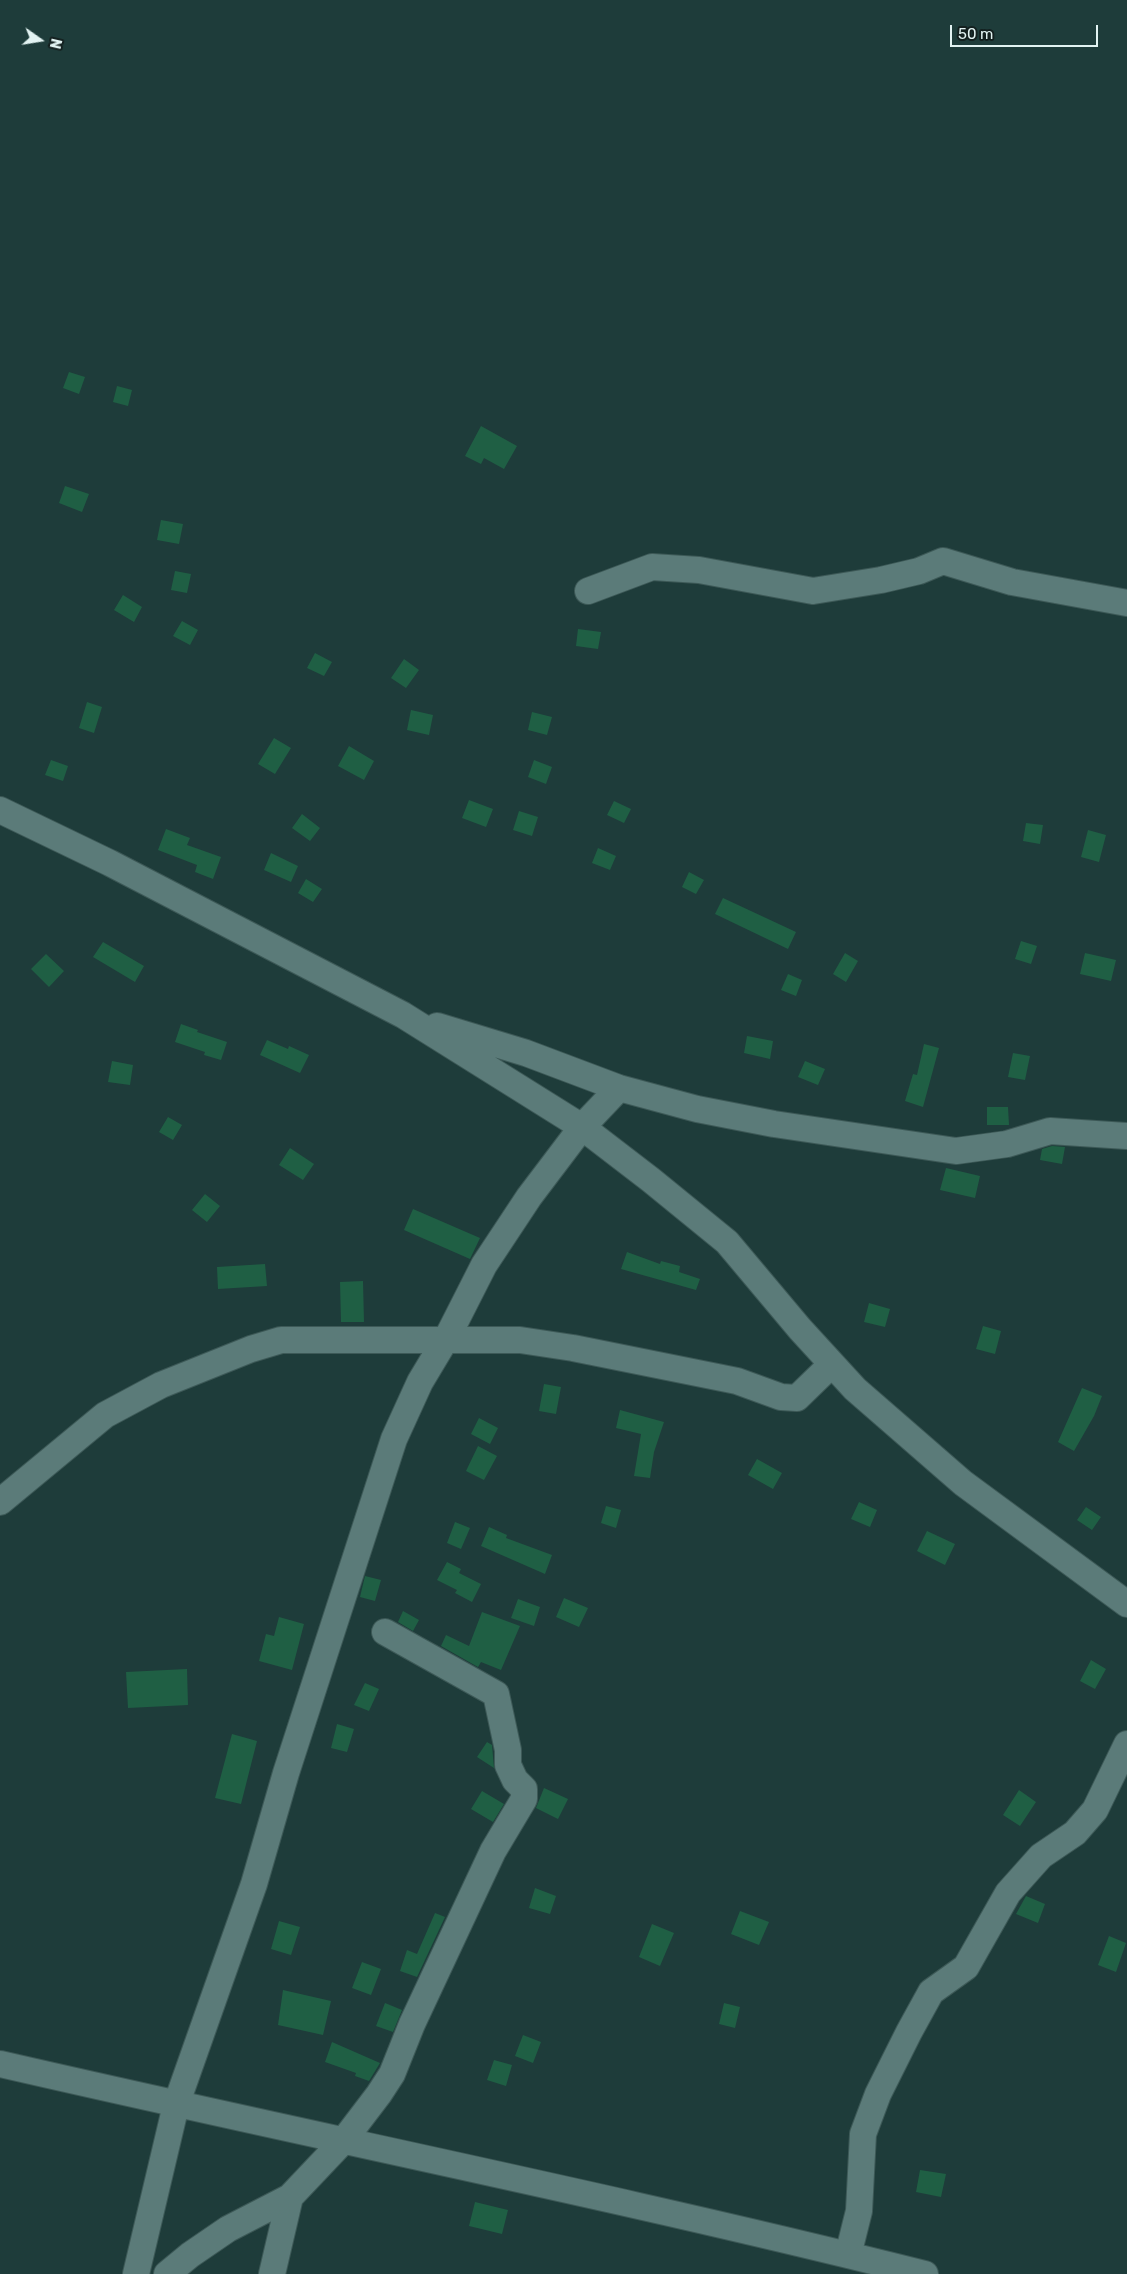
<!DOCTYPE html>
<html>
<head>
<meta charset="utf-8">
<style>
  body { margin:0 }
  #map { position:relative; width:1127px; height:2274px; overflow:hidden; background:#1e3c3a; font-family:Rubik,sans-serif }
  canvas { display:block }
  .north { position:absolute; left:15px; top:15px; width:50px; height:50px; -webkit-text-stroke:4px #13201f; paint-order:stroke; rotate:103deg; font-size:14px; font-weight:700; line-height:20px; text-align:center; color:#e2f3f2 }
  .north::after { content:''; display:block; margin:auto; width:18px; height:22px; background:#e2f3f2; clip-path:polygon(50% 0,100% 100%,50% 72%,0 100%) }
  .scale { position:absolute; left:950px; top:25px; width:148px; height:22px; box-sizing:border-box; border:2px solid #e2f3f2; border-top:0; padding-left:6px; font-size:15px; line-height:18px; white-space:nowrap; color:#e2f3f2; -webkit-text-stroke:4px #13201f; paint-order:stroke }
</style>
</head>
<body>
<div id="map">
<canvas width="1127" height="2274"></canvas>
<div class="north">N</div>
<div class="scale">50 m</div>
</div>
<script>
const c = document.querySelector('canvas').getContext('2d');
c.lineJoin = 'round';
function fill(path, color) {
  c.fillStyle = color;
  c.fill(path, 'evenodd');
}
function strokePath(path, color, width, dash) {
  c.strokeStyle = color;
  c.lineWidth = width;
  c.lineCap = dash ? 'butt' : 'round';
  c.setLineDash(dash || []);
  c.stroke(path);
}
fill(new Path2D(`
  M69 372 85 377 79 394 63 388Z
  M117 386 132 390 128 406 113 402Z
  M481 426 517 446 504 469 484 458 481 464 465 456Z
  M65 486 89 494 82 512 59 503Z
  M161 520 183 524 179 544 157 540Z
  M175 571 191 574 187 593 171 590Z
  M123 595 142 607 134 622 114 610Z
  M182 621 198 630 190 645 173 636Z
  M578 629 601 632 598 649 576 646Z
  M315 653 332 662 324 676 307 668Z
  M404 659 419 670 406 688 391 678Z
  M87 702 102 707 94 733 79 728Z
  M411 710 433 715 429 735 407 730Z
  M532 712 552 717 547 735 528 730Z
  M274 738 291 748 275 774 258 764Z
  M349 746 374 761 364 780 338 766Z
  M51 760 68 766 63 781 45 775Z
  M534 760 552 767 546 784 528 777Z
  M469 800 493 809 486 827 462 818Z
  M614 801 631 809 624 823 607 815Z
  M519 811 538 817 532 836 513 830Z
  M302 814 320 828 310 841 292 828Z
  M1026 823 1043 825 1040 844 1023 841Z
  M166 829 190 838 187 845 221 857 213 879 195 872 197 865 158 850Z
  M1088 830 1106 835 1099 862 1081 857Z
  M598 848 616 856 610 870 592 863Z
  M271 853 298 866 291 882 264 870Z
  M689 872 704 880 696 894 682 887Z
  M306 879 322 889 313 902 298 893Z
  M723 898 796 932 788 949 715 914Z
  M1021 941 1037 946 1031 964 1015 959Z
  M103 942 144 966 135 982 93 957Z
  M845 953 858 961 846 982 833 974Z
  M1085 953 1116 960 1111 981 1080 974Z
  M46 954 64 971 49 987 31 969Z
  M788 974 802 980 796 996 781 990Z
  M181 1024 198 1030 197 1032 227 1042 221 1060 204 1055 205 1052 175 1042Z
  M747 1036 773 1041 770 1059 744 1053Z
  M267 1040 288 1049 289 1046 309 1055 300 1073 260 1055Z
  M924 1044 939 1048 923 1107 905 1101 913 1074 917 1075Z
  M1013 1053 1030 1056 1025 1080 1008 1077Z
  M112 1061 133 1065 130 1085 108 1082Z
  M805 1061 825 1069 818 1085 798 1077Z
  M987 1107H1008L1009 1125H987Z
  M168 1117 182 1125 173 1140 159 1132Z
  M1052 1146 1065 1147 1062 1164 1040 1160 1042 1149Z
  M290 1148 314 1164 303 1180 279 1165Z
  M946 1168 980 1176 975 1198 940 1190Z
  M205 1194 220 1206 207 1222 192 1210Z
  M413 1209 480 1238 470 1259 404 1230Z
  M627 1252 660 1264 661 1261 680 1266 679 1272 700 1279 696 1290 621 1269Z
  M265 1264 267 1286 218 1289 217 1267Z
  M363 1281 364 1322H341L340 1282Z
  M869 1303 890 1309 885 1327 864 1322Z
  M983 1326 1001 1331 995 1354 976 1349Z
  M544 1384 561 1387 556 1414 539 1411Z
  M1082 1388 1102 1396 1094 1416 1074 1451 1058 1442Z
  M620 1410 664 1422 654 1452 650 1478 634 1476 641 1434 616 1428Z
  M479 1418 498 1428 490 1444 471 1434Z
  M478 1446 497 1456 484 1480 466 1471Z
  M757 1459 782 1473 773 1489 748 1475Z
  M859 1502 877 1510 870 1527 851 1519Z
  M606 1506 621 1510 616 1528 601 1523Z
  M1086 1507 1101 1517 1092 1530 1077 1520Z
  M455 1522 470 1528 461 1549 447 1543Z
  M489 1527 507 1535 506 1538 552 1555 545 1574 481 1546Z
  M927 1531 955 1544 945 1565 917 1551Z
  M447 1562 461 1569 459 1573 481 1584 472 1602 455 1593 457 1590 437 1580Z
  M365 1576 381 1580 375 1601 360 1597Z
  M564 1598 588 1608 579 1627 556 1617Z
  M518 1599 540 1607 534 1626 511 1618Z
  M403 1611 419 1620 413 1631 398 1622Z
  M482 1612 520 1626 501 1670 481 1662 478 1667 441 1646 446 1635 469 1646Z
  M279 1617 304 1624 292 1670 259 1661 266 1634 274 1636Z
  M1091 1660 1106 1669 1095 1689 1080 1681Z
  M187 1669 188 1705 128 1708 126 1672Z
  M365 1683 379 1689 369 1711 354 1705Z
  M337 1724 354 1729 347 1752 331 1748Z
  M232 1734 257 1741 241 1804 215 1798Z
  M487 1742 492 1745 494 1768 477 1757Z
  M544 1788 568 1799 558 1819 536 1808Z
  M1019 1790 1036 1802 1020 1826 1003 1815Z
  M482 1791 504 1804 493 1822 471 1809Z
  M535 1888 556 1896 550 1914 529 1908Z
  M1026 1896 1045 1904 1038 1923 1016 1914Z
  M740 1911 769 1922 759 1945 731 1934Z
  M435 1913 445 1917 417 1977 400 1971 407 1950 417 1954Z
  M279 1921 300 1927 291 1955 271 1949Z
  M652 1924 674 1933 660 1966 639 1957Z
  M1109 1936 1126 1943 1116 1972 1098 1965Z
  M362 1962 381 1969 371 1995 352 1988Z
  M283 1990 331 2001 323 2035 278 2025Z
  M385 2003 402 2010 393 2032 376 2026Z
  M724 2003 740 2007 735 2028 719 2024Z
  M523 2035 541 2042 533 2063 515 2056Z
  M332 2042 380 2063 369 2081 355 2076 356 2073 325 2062Z
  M494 2060 512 2065 506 2086 487 2080Z
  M920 2170 946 2174 941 2197 916 2192Z
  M475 2202 508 2210 502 2234 469 2226Z`), '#1f5f44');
const minor = new Path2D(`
  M588 591 652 567 699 570 813 591 881 580 919 571 943 561 1012 582 1127 603
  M0 810 110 863 403 1015 582 1127 651 1180 727 1242 800 1329 855 1389 963 1483 1127 1604
  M437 1026 526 1053 619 1088 697 1109 774 1124 956 1151 1007 1144 1050 1131 1127 1136
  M0 1502 105 1415 161 1385 251 1349 281 1340H520L573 1348 737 1381 781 1397 797 1398 832 1364
  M0 2064C308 2135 618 2197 925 2274
  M848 2255 859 2211 863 2134 878 2094 909 2032 931 1992 966 1967 1008 1893 1041 1856 1075 1833 1095 1810 1127 1744
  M136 2274 176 2105 254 1884 286 1773 394 1439 420 1382 450 1332 484 1265 529 1197 582 1127 619 1088
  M167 2274 190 2255 228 2229 290 2197 344 2140 379 2094 392 2074 412 2024 493 1851 524 1799V1789L515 1780 508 1765V1750L496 1694 385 1632
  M272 2274 290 2197`);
strokePath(minor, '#3d5957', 28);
strokePath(minor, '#5b7b79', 26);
</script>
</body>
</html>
